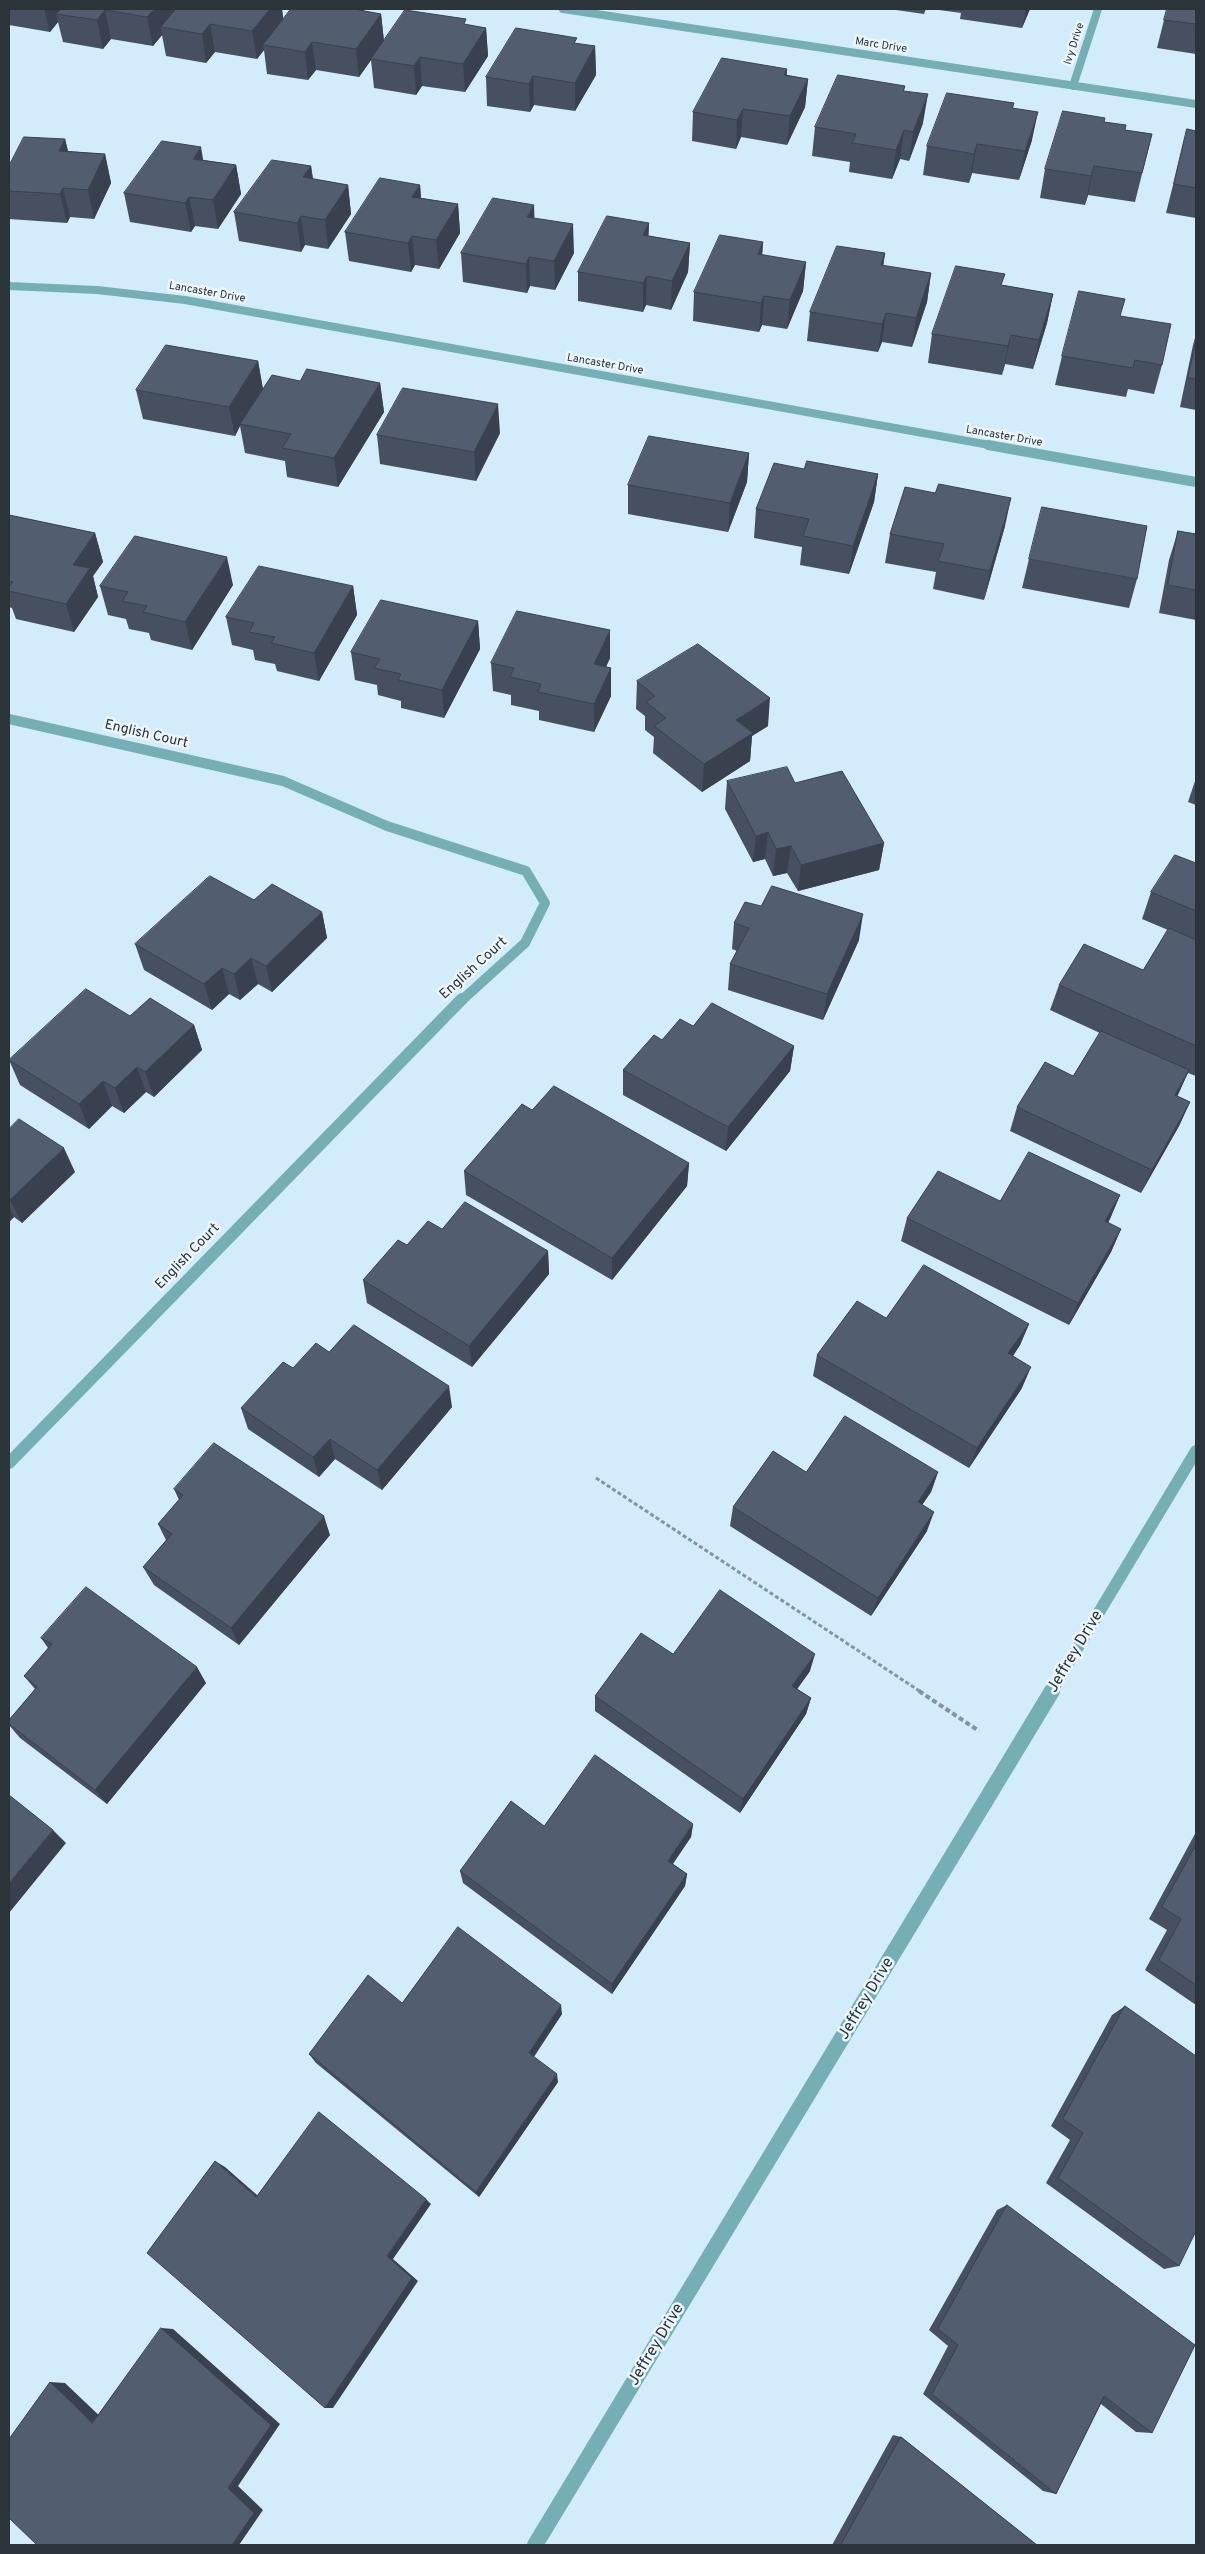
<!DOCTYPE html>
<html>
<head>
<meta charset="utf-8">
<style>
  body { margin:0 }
  #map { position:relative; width:1205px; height:2554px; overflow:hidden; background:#d2ecfb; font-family:Overpass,sans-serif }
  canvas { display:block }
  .frame { position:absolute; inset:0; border:10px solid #2a3439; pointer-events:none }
</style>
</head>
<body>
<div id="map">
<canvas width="1205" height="2554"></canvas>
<div class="frame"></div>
</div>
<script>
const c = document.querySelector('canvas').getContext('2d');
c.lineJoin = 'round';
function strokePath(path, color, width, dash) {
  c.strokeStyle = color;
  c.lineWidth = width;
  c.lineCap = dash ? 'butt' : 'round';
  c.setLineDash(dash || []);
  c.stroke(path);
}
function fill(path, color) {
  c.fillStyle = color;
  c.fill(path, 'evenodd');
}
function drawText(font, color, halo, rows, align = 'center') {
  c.font = font + ' Overpass,sans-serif';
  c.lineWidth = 5;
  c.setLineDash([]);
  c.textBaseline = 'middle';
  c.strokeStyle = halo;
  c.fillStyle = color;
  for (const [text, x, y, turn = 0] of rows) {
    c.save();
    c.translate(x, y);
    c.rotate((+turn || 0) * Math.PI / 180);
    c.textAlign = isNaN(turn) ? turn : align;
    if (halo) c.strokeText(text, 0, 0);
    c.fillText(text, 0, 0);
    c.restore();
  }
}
strokePath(new Path2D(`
  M596 1478 921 1692`), '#82949f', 3, [4, 2.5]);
strokePath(new Path2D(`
  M919 1691 979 1731`), '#82949f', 4, [5, 3]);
strokePath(new Path2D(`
  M563 9 1196 104
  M1073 86 1098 9
  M9 286 97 290 185 300 995 446`), '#75afb5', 8);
strokePath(new Path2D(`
  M988 445 1196 482
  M9 719 283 781 387 826 526 871 545 903 525 943 461 1001`), '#75afb5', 10);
strokePath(new Path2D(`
  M9 1463 462 999
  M1051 1692 1196 1451`), '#75afb5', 12);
strokePath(new Path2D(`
  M535 2545 1052 1691`), '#75afb5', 16);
fill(new Path2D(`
  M9 9H282L283 20 291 9H364V11L381 14 384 41 466 25 486 28 488 56 465 92 422 86 416 95 374 88 371 60 359 77 316 70 308 80 267 74 264 50 257 59 215 52 206 63 166 56 162 35 153 46 111 39 103 49 63 42 58 22 50 32 9 25Z
  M889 9H926L924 14Z
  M939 9H1030L1022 28 960 19 961 13 939 10Z
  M1196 9V54L1157 48 1164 20Z
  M578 44 595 46 596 75 575 111 534 105 530 112 487 106 486 77Z
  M787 69V75L808 79 805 107 787 145 741 137 736 149 692 141 693 112Z
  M905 86 904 91 923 123 909 161 900 159 892 179 849 172 850 162 812 156 815 127Z
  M1014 103 1013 108 1032 140 1019 180 972 173 969 183 923 175 927 146Z
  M1104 122 1125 130 1152 134 1135 202 1088 195 1085 205 1040 198 1045 169Z
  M1187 129 1196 131V218L1166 213Z
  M65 139 68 151 105 154 111 183 94 219 70 217 67 223 9 219V166Z
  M203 160 236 165 241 194 218 229 195 226 191 232 130 222 124 193Z
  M311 166 313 179 348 185 351 214 328 249 305 245 301 252 239 241 234 212Z
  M420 185 421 198 458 204 460 233 439 269 415 265 411 272 349 261 345 232Z
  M534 218 574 253 555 290 530 286 527 293 463 282 461 253Z
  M649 223 648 236 690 243 688 272 671 310 646 305 643 312 578 301V272Z
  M763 242 762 255 806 262 803 291 787 329 762 325 759 332 693 321 694 292Z
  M885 253 883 266 931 273 927 302 912 347 882 342 878 352 807 341 810 312Z
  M1003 285 1053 294 1047 323 1033 369 1005 364 1002 375 928 363 932 334Z
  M1120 316 1162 365 1154 394 1128 389 1126 397 1055 385 1062 356Z
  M1196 334V410L1180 407 1193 345Z
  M258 361 263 389 300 381 380 383 384 412 338 487 287 477 285 461 245 453 240 426 235 436 143 419 136 390Z
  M500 433 476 481 380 464 377 435Z
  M749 453 747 482 728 532 628 514V485Z
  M804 469 878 474 874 502 849 574 800 565 802 547 754 538 756 509Z
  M9 515 95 533 103 562 93 576 98 597 74 632 16 619 12 608 9 607Z
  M1005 526 984 600 933 589 936 572 885 563 890 534Z
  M1178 531 1196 534V620L1159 613 1169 560Z
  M1029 559 1137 579 1129 608 1022 588Z
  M233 585 192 650 151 640 149 633 129 629 126 619 108 615 100 586Z
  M353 586 357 615 319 681 277 671 275 664 255 660 253 650 232 645 226 617Z
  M478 621 480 649 444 718 401 708V701L378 695 377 685 355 680 351 652Z
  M610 658 606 667 611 668V696L594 732 539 720V711L511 705V695L493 691 491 663Z
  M637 681 768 726 752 736 750 761 702 792 653 753 654 737 645 730V716L636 709Z
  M1196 778V805L1188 802Z
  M727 781 795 783 884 843 879 870 798 891 787 873 773 876 765 859 753 862 725 809Z
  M1196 863V1076L1188 1073 1177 1096 1190 1102 1179 1126 1141 1193 1010 1131 1017 1107 1073 1076 1100 1033 1050 1010 1059 985 1143 970 1168 930 1142 919 1151 892Z
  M254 900 322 912 327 938 272 992 258 984 240 1000 229 994 212 1010 144 970 135 944Z
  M734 923 859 940 823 1020 728 990 730 964 737 951 732 949Z
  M130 1016 194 1025 202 1050 154 1097 146 1092 124 1113 112 1106 89 1129 20 1085 9 1060Z
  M693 1026 794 1046 790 1071 726 1151 623 1095V1070L662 1040Z
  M532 1110 689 1163 687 1186 612 1280 466 1195 464 1171Z
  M9 1129 75 1172 22 1223 14 1217 9 1222Z
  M1120 1195 1108 1223 1121 1229 1111 1252 1069 1325 901 1241 907 1218 1000 1201Z
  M442 1229 548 1251 549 1274 472 1367 367 1303 363 1280 407 1245Z
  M1029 1324 1020 1345 1013 1356 1022 1388 969 1468 813 1376 817 1355Z
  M329 1352 452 1407 382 1490 335 1459 319 1477 248 1429 241 1408 293 1368Z
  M806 1472H938L931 1492 922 1505 927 1531 871 1616 730 1526 733 1507Z
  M174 1489 330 1535 239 1645 154 1585 143 1567 166 1540 158 1524 179 1500Z
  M41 1638 206 1683 107 1804 20 1738 9 1725V1720L35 1689 24 1676 48 1648Z
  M673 1654 810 1671 797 1689 811 1698 806 1714 740 1813 595 1711V1696Z
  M693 1824 691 1837 673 1864 687 1874 685 1886 612 1994 463 1883 460 1871 544 1826Z
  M1196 1832V2005L1145 1970 1167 1930 1149 1919Z
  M402 2003 562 2014 534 2057 558 2082 479 2197 316 2063 309 2054Z
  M1125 2006 1179 2266 1164 2269 1046 2183 1070 2140 1051 2126 1112 2015Z
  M1007 2205 1152 2433 1136 2432 1101 2404 1056 2494 1043 2491 923 2394 948 2346 929 2330 997 2210Z
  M893 2435 901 2437 1037 2545H832Z`), '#475060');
fill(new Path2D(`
  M44 9H71L56 14 58 22 50 32Z
  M155 9H181L161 27 162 35 153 46 147 17Z
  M270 9H282L284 25 263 45 264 50 257 59 252 31Z
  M1026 9H1030L1022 28Z
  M105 10 111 39 103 49 97 20Z
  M381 14 384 42 359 77 356 49Z
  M210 24 215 52 206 63 202 34Z
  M486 28 488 56 465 92 463 64Z
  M312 42 316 70 308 80 305 52Z
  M595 46 596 75 575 111V83Z
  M420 57 422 86 416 95 414 66Z
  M533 76 534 105 530 112 529 84Z
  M808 79 805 107 787 145 790 116Z
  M928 94 923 123 909 161 913 132Z
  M743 109 741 137 736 149 737 120Z
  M1038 112 1032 140 1019 180 1025 151Z
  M904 130 900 159 892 179 896 150Z
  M65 139 72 168 59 151Z
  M977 144 972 173 969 183 974 154Z
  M201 147 206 176 193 159Z
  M105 154 111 183 94 219 88 190Z
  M236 165 241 194 218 229 213 200Z
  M311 166 315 195 303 177Z
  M1094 166 1088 195 1085 205 1091 176Z
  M348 185 351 214 328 249 325 220Z
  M420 185 422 214 412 197Z
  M63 188 70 217 67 223 60 194Z
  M189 197 195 226 191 232 185 203Z
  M458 204 460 233 439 269 436 240Z
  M534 205 535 234 527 217Z
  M301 216 305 245 301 252 297 223Z
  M649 223 648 252 643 235Z
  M573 224 574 253 555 290 554 261Z
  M412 236 415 265 411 272 408 243Z
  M763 242 761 271 758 254Z
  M690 243 688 272 671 310 672 281Z
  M885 253 881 282V265Z
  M529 257 530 286 527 293 526 264Z
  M806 262 803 291 787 329 790 300Z
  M931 273 927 302 912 347 916 318Z
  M647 276 646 305 643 312V283Z
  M1053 294 1047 323 1033 369 1039 340Z
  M764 296 762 325 759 332 761 303Z
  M886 313 882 342 878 352 882 324Z
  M1011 335 1005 364 1002 375 1008 346Z
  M258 361 263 390 240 424V426L235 436 229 407Z
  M380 383 384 412 338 487 334 458Z
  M498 404 500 433 476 481 474 452Z
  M749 453 747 482 728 532 730 503Z
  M878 474 874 502 849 574 853 546Z
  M1011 498 1005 526 984 600 990 571Z
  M95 533 103 562 93 576 98 597 74 632 66 604 73 565Z
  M227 557 233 585 192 650 185 622Z
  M353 586 357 615 319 681 314 653Z
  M478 621 480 649 444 718 442 690Z
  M610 630V658L594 692V664Z
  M611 668V696L594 732V704Z
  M770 698 768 726 752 736 750 761 702 792 704 764 736 720Z
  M768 832 765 859 753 862 756 836Z
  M884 843 879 870 798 891 801 865Z
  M791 846 787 873 773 876 776 849Z
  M322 912 327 938 272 992 266 966Z
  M863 914 859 940 823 1020 827 994Z
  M251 958 258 984 240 1000 234 974Z
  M222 968 229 994 212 1010 204 984Z
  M194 1025 202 1050 154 1097 145 1072Z
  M794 1046 790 1071 726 1151 728 1127Z
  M137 1067 146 1092 124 1113 115 1088Z
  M1189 1070 1178 1095 1165 1119 1175 1095Z
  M103 1081 112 1106 89 1129 79 1104Z
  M1190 1102 1179 1126 1141 1193 1152 1170Z
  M64 1148 75 1172 22 1223 10 1200Z
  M689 1163 687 1186 612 1280V1258Z
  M1120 1195 1110 1219 1095 1244 1105 1221Z
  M9 1206 14 1217 9 1222Z
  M1121 1229 1111 1252 1069 1325 1078 1303Z
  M548 1251 549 1274 472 1367 469 1346Z
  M1029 1324 1020 1345 1000 1375 1008 1353Z
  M1031 1367 1022 1388 969 1468 977 1448Z
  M449 1386 452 1407 382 1490 377 1470Z
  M330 1439 335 1459 319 1477 313 1457Z
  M938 1472 931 1492 911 1521 918 1502Z
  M934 1512 927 1531 871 1616 878 1598Z
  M324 1516 330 1535 239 1645 231 1628Z
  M815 1654 810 1671 788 1702 792 1686Z
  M197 1667 206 1683 107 1804 95 1790Z
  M811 1698 806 1714 740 1813 743 1799Z
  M693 1824 691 1837 666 1873 668 1861Z
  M53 1830 66 1843 9 1913V1883Z
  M687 1874 685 1886 612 1994V1984Z
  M561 2005 562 2014 530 2061 529 2053Z
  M557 2074 558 2082 479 2197 476 2192Z
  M215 2161 225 2167 265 2202 256 2197Z
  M426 2199 431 2204 393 2259 418 2281 333 2408H325L387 2256Z
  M161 2328 173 2329 280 2424 238 2486 263 2510 239 2545H232L228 2488Z
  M50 2382 65 2383 106 2422 92 2423Z`), '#3a414e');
const building = new Path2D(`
  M61 9H155L147 17 105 10 97 20 56 14Z
  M176 9H270L252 31 210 24 202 34 161 27Z
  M291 9H360L359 10 381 14 356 49 312 42 305 52 263 45Z
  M1167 9H1196V24L1164 20Z
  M405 10 466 19 464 24 486 28 463 64 420 57 414 66 371 59Z
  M516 28 577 38 574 43 595 46 575 83 533 76 529 84 486 77Z
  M722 58 787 69 784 75 808 79 790 116 743 109 737 120 693 112Z
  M838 75 905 86 903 91 928 94 913 132 904 130 896 150 852 143 856 134 815 127Z
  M947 93 1014 103 1012 108 1038 112 1025 151 977 144 974 154 927 146Z
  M1063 111 1105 118 1104 122 1126 125 1125 130 1152 134 1142 173 1094 166 1091 176 1045 169Z
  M1187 129 1196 131V188L1174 184Z
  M24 137 65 139 59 151 105 154 88 190 63 188 60 194 9 191V166Z
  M162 141 201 147 193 159 236 165 213 200 189 197 185 203 124 193Z
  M272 160 311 166 303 177 348 185 325 220 301 216 297 223 234 212Z
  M380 178 420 185 412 197 458 204 436 240 412 236 408 243 345 232Z
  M493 198 534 205 527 217 573 224 554 261 529 257 526 264 461 253Z
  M607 216 649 223 643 235 690 243 672 281 647 276 643 283 578 272Z
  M720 235 763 242 758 254 806 262 790 300 764 296 761 303 694 292Z
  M837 246 885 253 881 265 931 273 916 318 886 313 882 324 810 312Z
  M956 266 1005 274 1001 285 1053 294 1039 340 1011 335 1008 346 932 334Z
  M1079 291 1125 299 1120 316 1171 324 1162 365 1135 360 1133 368 1062 356Z
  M1196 341V379L1188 378Z
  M166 345 258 361 229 407 136 390Z
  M307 369 380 383 334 458 282 448 291 434 240 424 272 375 300 381Z
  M403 388 498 404 474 452 377 435Z
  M649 436 749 453 730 503 628 485Z
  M807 461 878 474 853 546 803 536 809 519 756 509 774 463 804 469Z
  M939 484 1011 498 990 571 938 561 944 544 890 534 905 487 935 493Z
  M1042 507 1147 526 1137 579 1029 559Z
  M9 515 95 533 73 565 90 568 66 604 9 591V587L13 582 9 581Z
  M1178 531 1196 534V590L1168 585Z
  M135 536 227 557 185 622 143 612 147 606 122 601 128 592 100 586Z
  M259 566 353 586 314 653 271 643 275 637 249 632 254 623 226 617Z
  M381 600 478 621 442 690 398 680 401 674 374 668 380 659 351 652Z
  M517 611 610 630 594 664 611 668 594 704 538 692 541 684 510 677 514 668 491 663Z
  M698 644 770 698 736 720 753 733 704 764 654 726 666 718 646 702 655 696 637 681Z
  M787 767 795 783 842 771 884 843 801 865 791 846 776 849 768 832 756 836 727 781Z
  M1175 855 1196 863V911L1151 892Z
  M210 876 254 900 272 884 322 912 266 966 251 958 234 974 222 968 204 984 135 944Z
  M772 886 863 914 827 994 730 964 749 928 734 923 745 902 761 906Z
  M1169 928 1196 940V1046L1059 985 1084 944 1143 970Z
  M86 989 130 1016 150 998 194 1025 145 1072 137 1067 115 1088 103 1081 79 1104 9 1060Z
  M712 1003 794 1046 728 1127 623 1070 654 1035 662 1040 680 1019 693 1026Z
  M1101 1031 1189 1070 1175 1095 1190 1102 1152 1170 1017 1107 1045 1062 1073 1076Z
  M554 1086 689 1163 612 1258 464 1171 522 1104 532 1110Z
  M19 1119 64 1148 10 1200 9 1199V1129Z
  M1029 1152 1120 1195 1105 1221 1121 1229 1078 1303 907 1218 938 1171 1000 1201Z
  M465 1202 548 1251 469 1346 363 1280 398 1240 407 1245 428 1221 442 1229Z
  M924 1265 1029 1324 1008 1353 1031 1367 977 1448 817 1355 857 1301 886 1318Z
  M354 1325 449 1386 377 1470 330 1439 313 1457 241 1408 283 1362 293 1368 316 1343 329 1352Z
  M845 1416 938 1472 918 1502 934 1512 878 1598 733 1507 773 1451 806 1472Z
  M214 1443 324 1516 231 1628 143 1567 172 1534 158 1524 183 1495 174 1489Z
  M86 1587 197 1667 95 1790 9 1724V1720L37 1687 24 1676 52 1644 41 1638Z
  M720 1590 815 1654 792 1686 811 1698 743 1799 595 1696 641 1633 673 1654Z
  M595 1755 693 1824 668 1861 687 1874 612 1984 460 1871 511 1801 544 1826Z
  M9 1795 53 1830 9 1883Z
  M1196 1845V1985L1159 1960 1181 1919 1162 1907Z
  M458 1927 561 2005 529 2053 557 2074 476 2192 309 2054 368 1975 402 2003Z
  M1125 2006 1196 2056V2231L1179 2266 1058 2178 1083 2133 1063 2119Z
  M319 2112 426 2199 387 2256 412 2278 325 2408 147 2253 215 2161 256 2197Z
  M1007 2205 1195 2345 1152 2433 1104 2396 1056 2494 932 2394 958 2345 938 2329Z
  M161 2328 271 2425 228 2488 254 2513 232 2545H37L9 2518V2439L50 2382 92 2423Z
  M901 2437 1037 2545H841Z`);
fill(building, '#535d70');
strokePath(building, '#3a414e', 1);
drawText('11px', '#2a3439', '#ecf6fc', [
  ["Ivy Drive",1075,44,-72],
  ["Marc Drive",881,46,9],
  ["Lancaster Drive",207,293,10],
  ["Lancaster Drive",605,365,10],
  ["Lancaster Drive",1004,437,10]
]);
drawText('14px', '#2a3439', '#ecf6fc', [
  ["English Court",146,735,13],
  ["English Court",474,969,-42],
  ["English Court",188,1257,-46]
]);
drawText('16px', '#2a3439', '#ecf6fc', [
  ["Jeffrey Drive",1076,1652,-59],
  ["Jeffrey Drive",867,1999,-59],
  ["Jeffrey Drive",657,2345,-59]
]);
</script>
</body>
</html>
